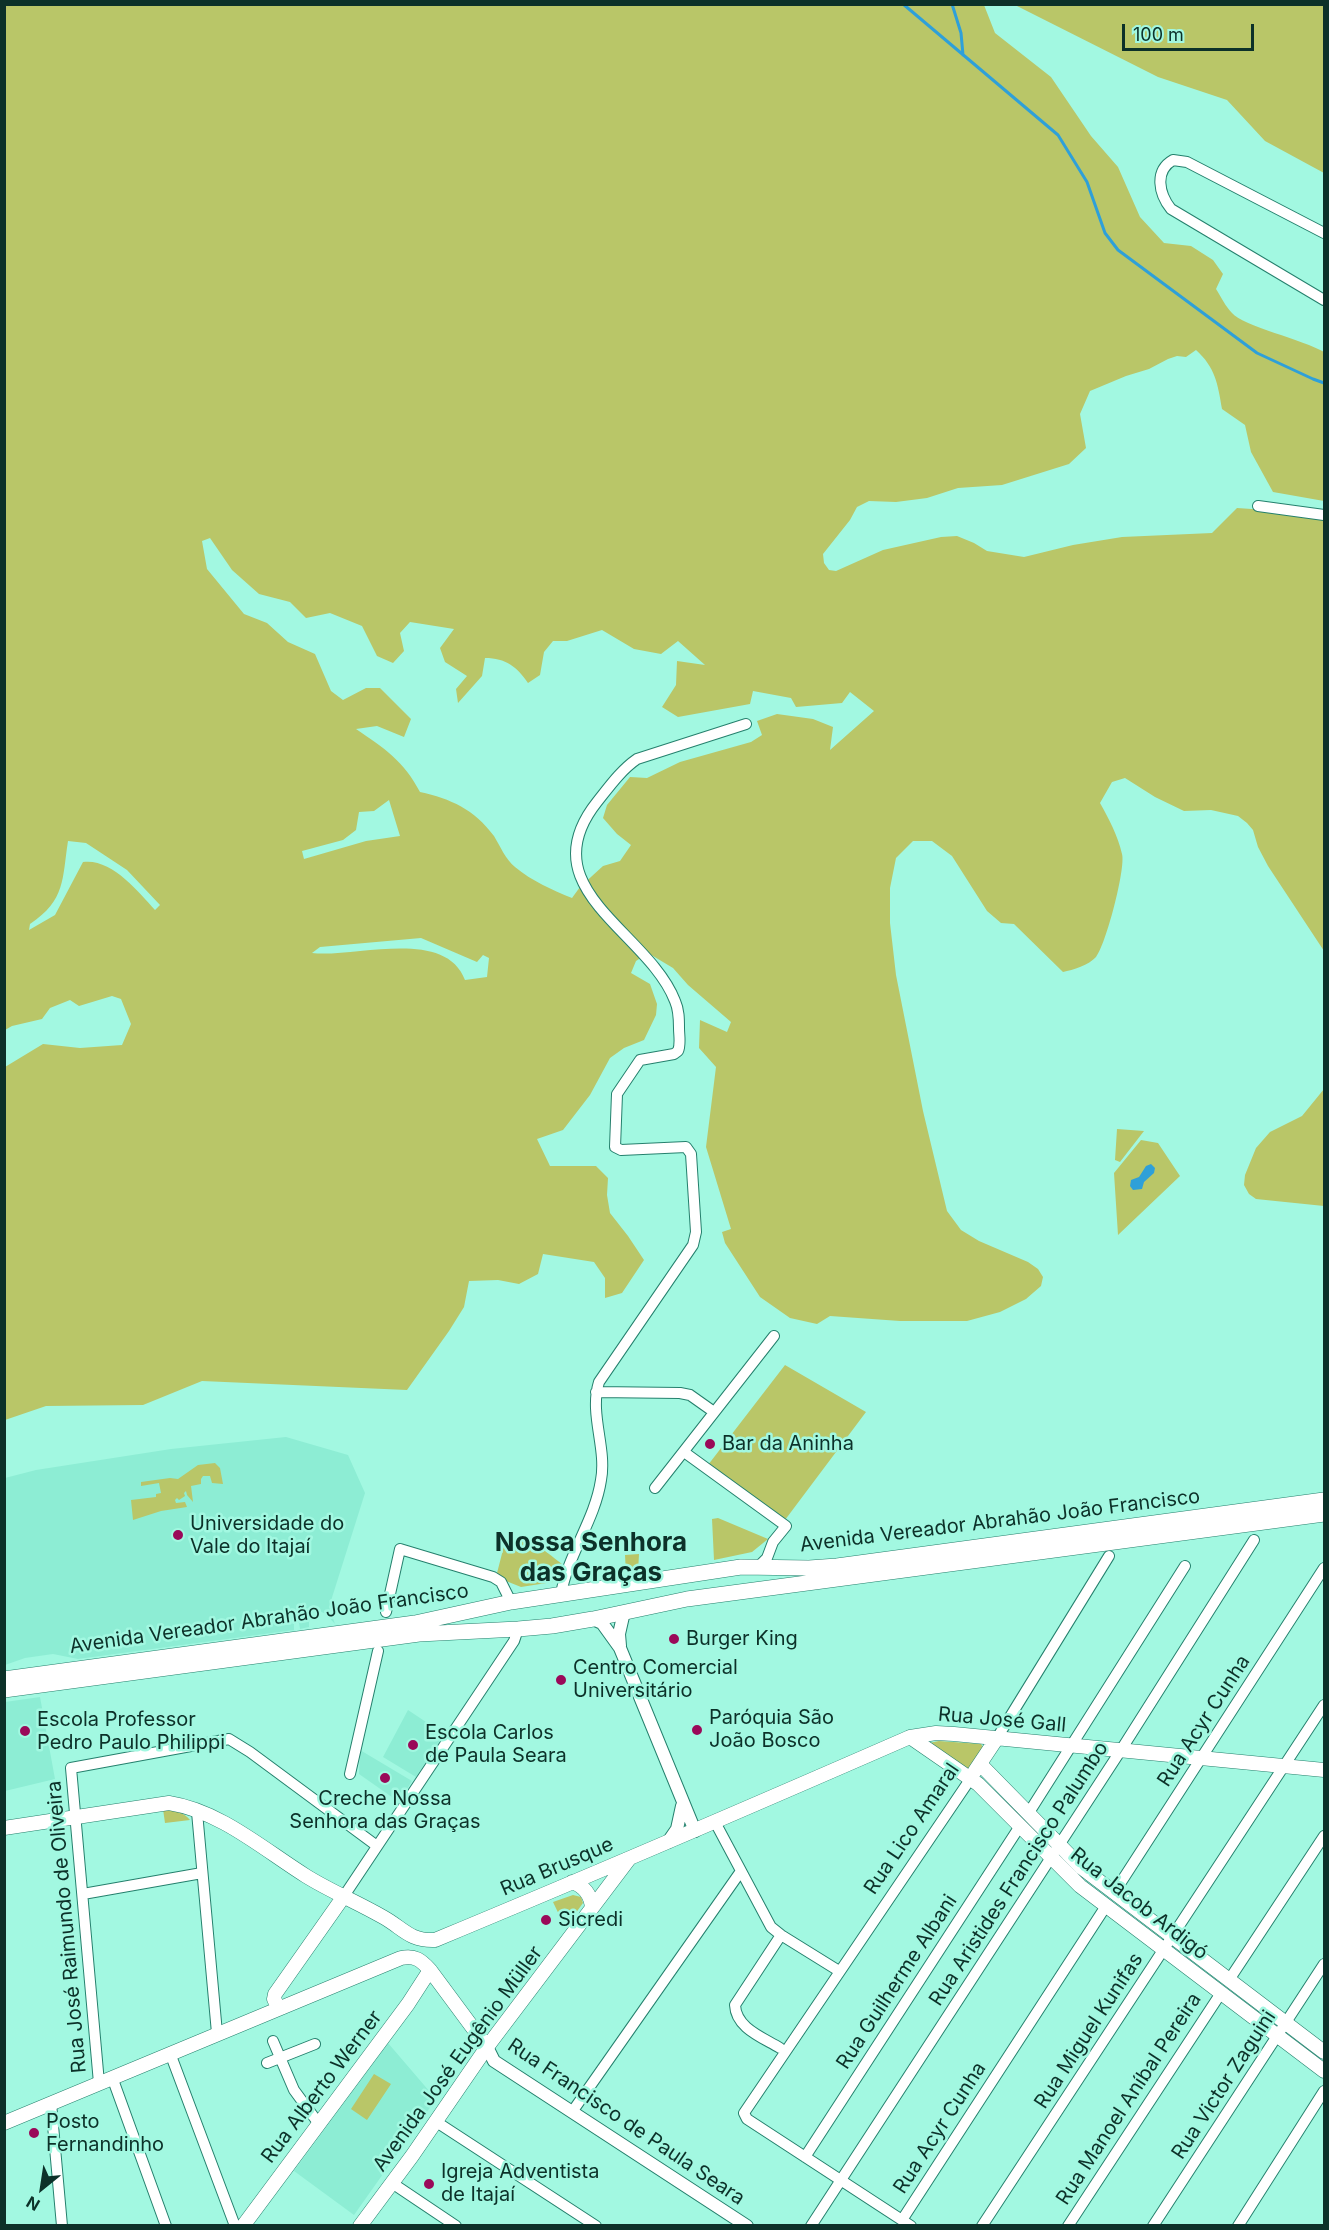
<!DOCTYPE html>
<html>
<head>
<meta charset="utf-8">
<style>
  body { margin:0 }
  #map { position:relative; width:1329px; height:2230px; overflow:hidden; background:#a2f8e1; font-family:Inter,sans-serif }
  canvas { display:block }
  .frame { position:absolute; inset:0; border:6px solid #0c3129; pointer-events:none }
  .north { position:absolute; left:12px; top:2158px; width:60px; height:60px; -webkit-text-stroke:4px #a2f8e1; paint-order:stroke; rotate:210deg; font-size:16px; font-weight:700; line-height:24px; text-align:center; color:#0c3129 }
  .north::after { content:''; display:block; margin:auto; width:21px; height:27px; background:#0c3129; clip-path:polygon(50% 0,100% 100%,50% 72%,0 100%) }
  .scale { position:absolute; left:1122px; top:24px; width:132px; height:27px; box-sizing:border-box; border:3px solid #0c3129; border-top:0; padding-left:8px; font-size:18px; line-height:21px; white-space:nowrap; color:#0c3129; -webkit-text-stroke:4px #a2f8e1; paint-order:stroke }
</style>
</head>
<body>
<div id="map">
<canvas width="1329" height="2230"></canvas>
<div class="frame"></div>
<div class="north">N</div>
<div class="scale">100 m</div>
</div>
<script>
const c = document.querySelector('canvas').getContext('2d');
c.lineJoin = 'round';
function fill(path, color) {
  c.fillStyle = color;
  c.fill(path, 'evenodd');
}
function strokePath(path, color, width, dash) {
  c.strokeStyle = color;
  c.lineWidth = width;
  c.lineCap = dash ? 'butt' : 'round';
  c.setLineDash(dash || []);
  c.stroke(path);
}
function drawText(font, color, halo, rows, align = 'center') {
  c.font = font + ' Inter,sans-serif';
  c.lineWidth = 5;
  c.setLineDash([]);
  c.textBaseline = 'middle';
  c.strokeStyle = halo;
  c.fillStyle = color;
  for (const [text, x, y, turn = 0] of rows) {
    c.save();
    c.translate(x, y);
    c.rotate((+turn || 0) * Math.PI / 180);
    c.textAlign = isNaN(turn) ? turn : align;
    if (halo) c.strokeText(text, 0, 0);
    c.fillText(text, 0, 0);
    c.restore();
  }
}
fill(new Path2D(`
  M286 1437 348 1455 365 1493 329 1607 335 1624 326 1614 315 1609 309 1622V1627L300 1629 299 1623H294V1630L78 1659 53 1654 25 1658 5 1665V1478L36 1470 171 1449Z
  M40 1697 55 1779 5 1791V1702Z
  M408 1710 444 1734 416 1777 383 1757Z
  M360 1750 412 1781 399 1802 359 1774Z
  M388 2043 436 2099 354 2215 294 2171Z`), '#8dedd4');
fill(new Path2D(`
  M4 5H984L995 33 1051 77 1091 136 1118 167 1140 217 1164 243 1191 246 1213 260 1223 274 1216 289C1221 297 1226 307 1232 313 1243 326 1304 340 1324 352V501L1273 492 1251 452 1245 425 1222 409C1218 384 1215 367 1196 350L1186 357 1177 356 1168 359 1149 369 1126 376 1090 391 1080 414 1086 448 1069 464 1002 485 958 488 927 498 896 502 869 501 857 507 850 520 823 554 824 563 829 570 836 571 883 550 941 537 957 536 974 543 987 551 1024 557 1073 545 1122 537 1212 533 1237 508 1324 514V951L1268 866 1258 847 1253 830 1247 823 1238 816 1211 810 1184 811 1155 797 1125 778 1112 782 1100 803C1109 819 1118 836 1122 854 1126 868 1106 945 1096 957 1089 965 1073 970 1063 972L1014 924 1001 923 987 911 952 856 932 841H913L896 858 890 888V923L896 975 923 1111 947 1211 961 1230 979 1241 1028 1262 1038 1269 1043 1277 1041 1286 1026 1299 1000 1312 967 1321H900L830 1316 817 1324 790 1318 760 1297 725 1243 722 1232 731 1229 706 1147 716 1067 699 1048 700 1020 727 1032 731 1022 688 985 673 968 648 953 636 961 631 973 650 984 657 1004 656 1015 644 1040 624 1048 610 1058 590 1095 563 1130 537 1139 550 1166H596L608 1178 607 1195 610 1213 628 1236 644 1260 622 1293 605 1298V1278L594 1262 543 1254 538 1274 519 1284 498 1280 469 1281 464 1307 449 1331 407 1390 202 1381 143 1405 46 1406 5 1420V1067L43 1044 80 1048 122 1045 131 1024 121 999 112 996 79 1006 70 1000 50 1008 42 1019 12 1026 5 1030ZM210 538 232 570 259 594 290 602 306 618 330 613 362 626 377 656 393 663 404 651 400 633 410 622 454 629 440 648 445 662 467 676 456 689 458 703 482 676 485 658C506 658 517 667 528 683L540 675 544 652 553 641H567L602 630 634 649 661 654 678 641 705 665 677 661 676 685 662 707 678 717 750 704 753 691 791 698 796 707 842 703 850 692 874 711 830 750 833 727 813 719 777 714 757 721 762 735 751 742 680 762 647 778 630 777 607 805 603 818 617 834 631 845 620 861 603 866 580 887 572 898C552 890 532 881 515 867 506 860 500 846 494 836 474 809 451 799 420 792 404 761 384 748 356 729L377 726 404 737 411 719 380 688H366L343 700 331 691 315 654 288 642 267 623 244 614 207 569 202 541ZM389 800 400 836 366 841 304 859 302 851 343 840 356 830 359 812 374 811ZM68 841 86 843 127 870 160 905 155 910C138 891 111 858 83 862L55 915 29 930 30 924C66 900 62 879 68 841ZM421 938 477 962 483 955 489 958 487 977 465 980C445 927 355 958 312 953L320 947Z
  M1015 5H1324V173L1265 141 1227 100 1158 77Z
  M1324 1089V1206L1256 1199 1249 1194 1244 1185 1245 1175 1256 1148 1270 1132 1302 1116Z
  M1117 1129 1144 1131 1120 1162 1115 1160Z
  M1141 1140 1158 1143 1180 1176 1118 1235 1114 1173Z
  M785 1365 866 1412 785 1520 708 1465Z
  M215 1463 220 1468 223 1484 212 1483 210 1476H203L201 1479V1484L191 1486 193 1502 187 1495 186 1491 184 1493 185 1496 179 1500 177 1498 175 1500 176 1503 185 1502 187 1507 161 1511 133 1520 131 1500 156 1497V1494L161 1493 159 1483 141 1486V1482L170 1478 178 1479 198 1465Z
  M718 1518 768 1539 752 1552 714 1560 712 1519Z
  M506 1538C535 1541 540 1547 562 1564L553 1582 521 1587 496 1577Z
  M639 1554 638 1572 626 1574 625 1555Z
  M939 1741 981 1744 984 1749 967 1771 929 1743Z
  M163 1809C173 1810 184 1812 190 1820L165 1823Z
  M573 1895 581 1897 583 1903 570 1921 564 1925 553 1902Z
  M374 2074 391 2084 367 2120 351 2109Z`), '#b9c668');
fill(new Path2D(`
  M1151 1164 1155 1168 1154 1173 1144 1182 1142 1189 1133 1190 1130 1186 1131 1180 1139 1177 1146 1166Z`), '#2ea0d9');
strokePath(new Path2D(`
  M903 4 1058 135 1087 182 1105 233 1118 250 1257 353 1313 379 1324 383
  M952 4 961 33 963 55`), '#2ea0d9', 3);
const minor = new Path2D(`
  M1324 233 1187 162 1173 160C1154 171 1159 194 1171 209L1324 300
  M1258 506 1324 515
  M596 1392 680 1393 690 1395 714 1412
  M684 1452 786 1526 773 1542 767 1558 759 1566
  M655 1488 774 1336
  M561 1594C568 1554 595 1520 601 1480 607 1448 589 1414 599 1382L693 1245 696 1232 691 1154 686 1147 621 1150 615 1147 617 1094 640 1060 674 1054 678 1051C681 1044 679 1036 679 1028 679 1019 679 1010 675 1001 648 931 528 889 597 802 609 787 621 770 637 759L746 724
  M386 1612 400 1549 493 1577 501 1582 511 1602
  M997 1738 1109 1556
  M350 1774 378 1651
  M197 1812 217 2033
  M1028 1814 1185 1566
  M715 1822 771 1927 781 1935 839 1971
  M1114 1893 1324 1568
  M83 1894 202 1873
  M344 1896 514 1641 518 1629
  M1229 1980 1324 1836
  M273 2041 294 2090 319 2124
  M780 2048C762 2037 736 2028 735 2005L781 1935
  M170 2053 235 2226
  M267 2063 315 2044
  M112 2077 166 2226
  M99 2083 71 1768 229 1739 250 1752 377 1846
  M51 2103 62 2226
  M572 2112 741 1871
  M435 2121 596 2226
  M805 2157 1020 1826
  M392 2183 456 2226
  M902 2220 1106 1906
  M811 2226 1121 1750 1254 1540
  M911 2226 747 2119 744 2113 971 1778
  M982 2226 1324 1705
  M1068 2226 1221 1993
  M1153 2226 1324 1964
  M1238 2226 1324 2091`);
const tertiary = new Path2D(`
  M593 1619 602 1623 620 1648 695 1831
  M620 1646 619 1634 624 1612
  M668 1842 677 1829 682 1806
  M487 2047 494 2061 747 2226`);
const secondary = new Path2D(`
  M910 1737 978 1784 1080 1886 1324 2071
  M980 1764 1082 1868 1324 2052
  M975 1771 997 1738
  M4 1828 169 1803C220 1811 263 1849 306 1876 330 1891 357 1902 383 1917 403 1928 409 1941 435 1940 594 1874 752 1806 910 1737L936 1733 954 1734 1324 1770
  M572 1882C584 1886 591 1895 592 1908
  M278 2007 274 1999 275 1994 344 1896
  M4 2123 401 1958C415 1955 421 1960 430 1970L487 2047
  M243 2226 408 2004 430 1970
  M360 2226 412 2156 487 2047 629 1859`);
const primary = new Path2D(`
  M4 1679 415 1623 511 1602 741 1567 809 1568 837 1566 1324 1500
  M4 1690 419 1634 518 1629 552 1626 593 1619 687 1599 1324 1514`);
strokePath(minor, '#25806d', 12);
strokePath(tertiary, '#25806d', 14);
strokePath(secondary, '#25806d', 15);
strokePath(primary, '#25806d', 16);
strokePath(minor, '#fff', 10);
strokePath(tertiary, '#fff', 12);
strokePath(secondary, '#fff', 14);
strokePath(primary, '#fff', 15);
for (const [x, y, r, color] of [
  [710,1444,6,"#9a0959"],
  [178,1535,6,"#9a0959"],
  [674,1639,6,"#9a0959"],
  [561,1680,6,"#9a0959"],
  [697,1730,6,"#9a0959"],
  [25,1731,6,"#9a0959"],
  [413,1745,6,"#9a0959"],
  [385,1778,6,"#9a0959"],
  [546,1920,6,"#9a0959"],
  [34,2133,6,"#9a0959"],
  [429,2184,6,"#9a0959"]
]) {
  const dot = new Path2D();
  dot.arc(x, y, r, 0, 2 * Math.PI);
  c.fillStyle = color;
  c.fill(dot);
  strokePath(dot, '#a2f8e1', 2);
}
drawText('20px', '#0c3129', '#a2f8e1', [
  ["Bar da Aninha",722,1444],
  ["Universidade do",190,1524],
  ["Vale do Itajaí",190,1547],
  ["Burger King",686,1639],
  ["Centro Comercial",573,1668],
  ["Universitário",573,1691],
  ["Paróquia São",709,1718],
  ["João Bosco",709,1741],
  ["Escola Professor",37,1720],
  ["Pedro Paulo Philippi",37,1743],
  ["Escola Carlos",425,1733],
  ["de Paula Seara",425,1756],
  ["Creche Nossa",385,1799,"center"],
  ["Senhora das Graças",385,1822,"center"],
  ["Sicredi",558,1920],
  ["Posto",46,2122],
  ["Fernandinho",46,2145],
  ["Igreja Adventista",441,2172],
  ["de Itajaí",441,2195]
], 'left');
drawText('20px', '#0c3129', '#a2f8e1', [
  ["Avenida Vereador Abrahão João Francisco",1000,1521,-7],
  ["Avenida Vereador Abrahão João Francisco",269,1619,-8],
  ["Rua José Gall",1002,1720,5],
  ["Rua Acyr Cunha",1204,1721,-57],
  ["Rua Lico Amaral",912,1829,-56],
  ["Rua Brusque",557,1867,-23],
  ["Rua Aristides Francisco Palumbo",1019,1874,-57],
  ["Rua Jacob Ardigó",1139,1904,38],
  ["Rua José Raimundo de Oliveira",67,1927,-95],
  ["Rua Guilherme Albani",897,1982,-57],
  ["Rua Miguel Kunifas",1089,2031,-57],
  ["Avenida José Eugênio Müller",458,2059,-54],
  ["Rua Victor Zaguini",1224,2085,-57],
  ["Rua Alberto Werner",322,2087,-53],
  ["Rua Manoel Aníbal Pereira",1129,2099,-57],
  ["Rua Francisco de Paula Seara",626,2122,34],
  ["Rua Acyr Cunha",940,2128,-57]
]);
drawText('bold 26px', '#0c3129', '#a2f8e1', [
  ["Nossa Senhora",591,1543],
  ["das Graças",591,1573]
]);
</script>
</body>
</html>
